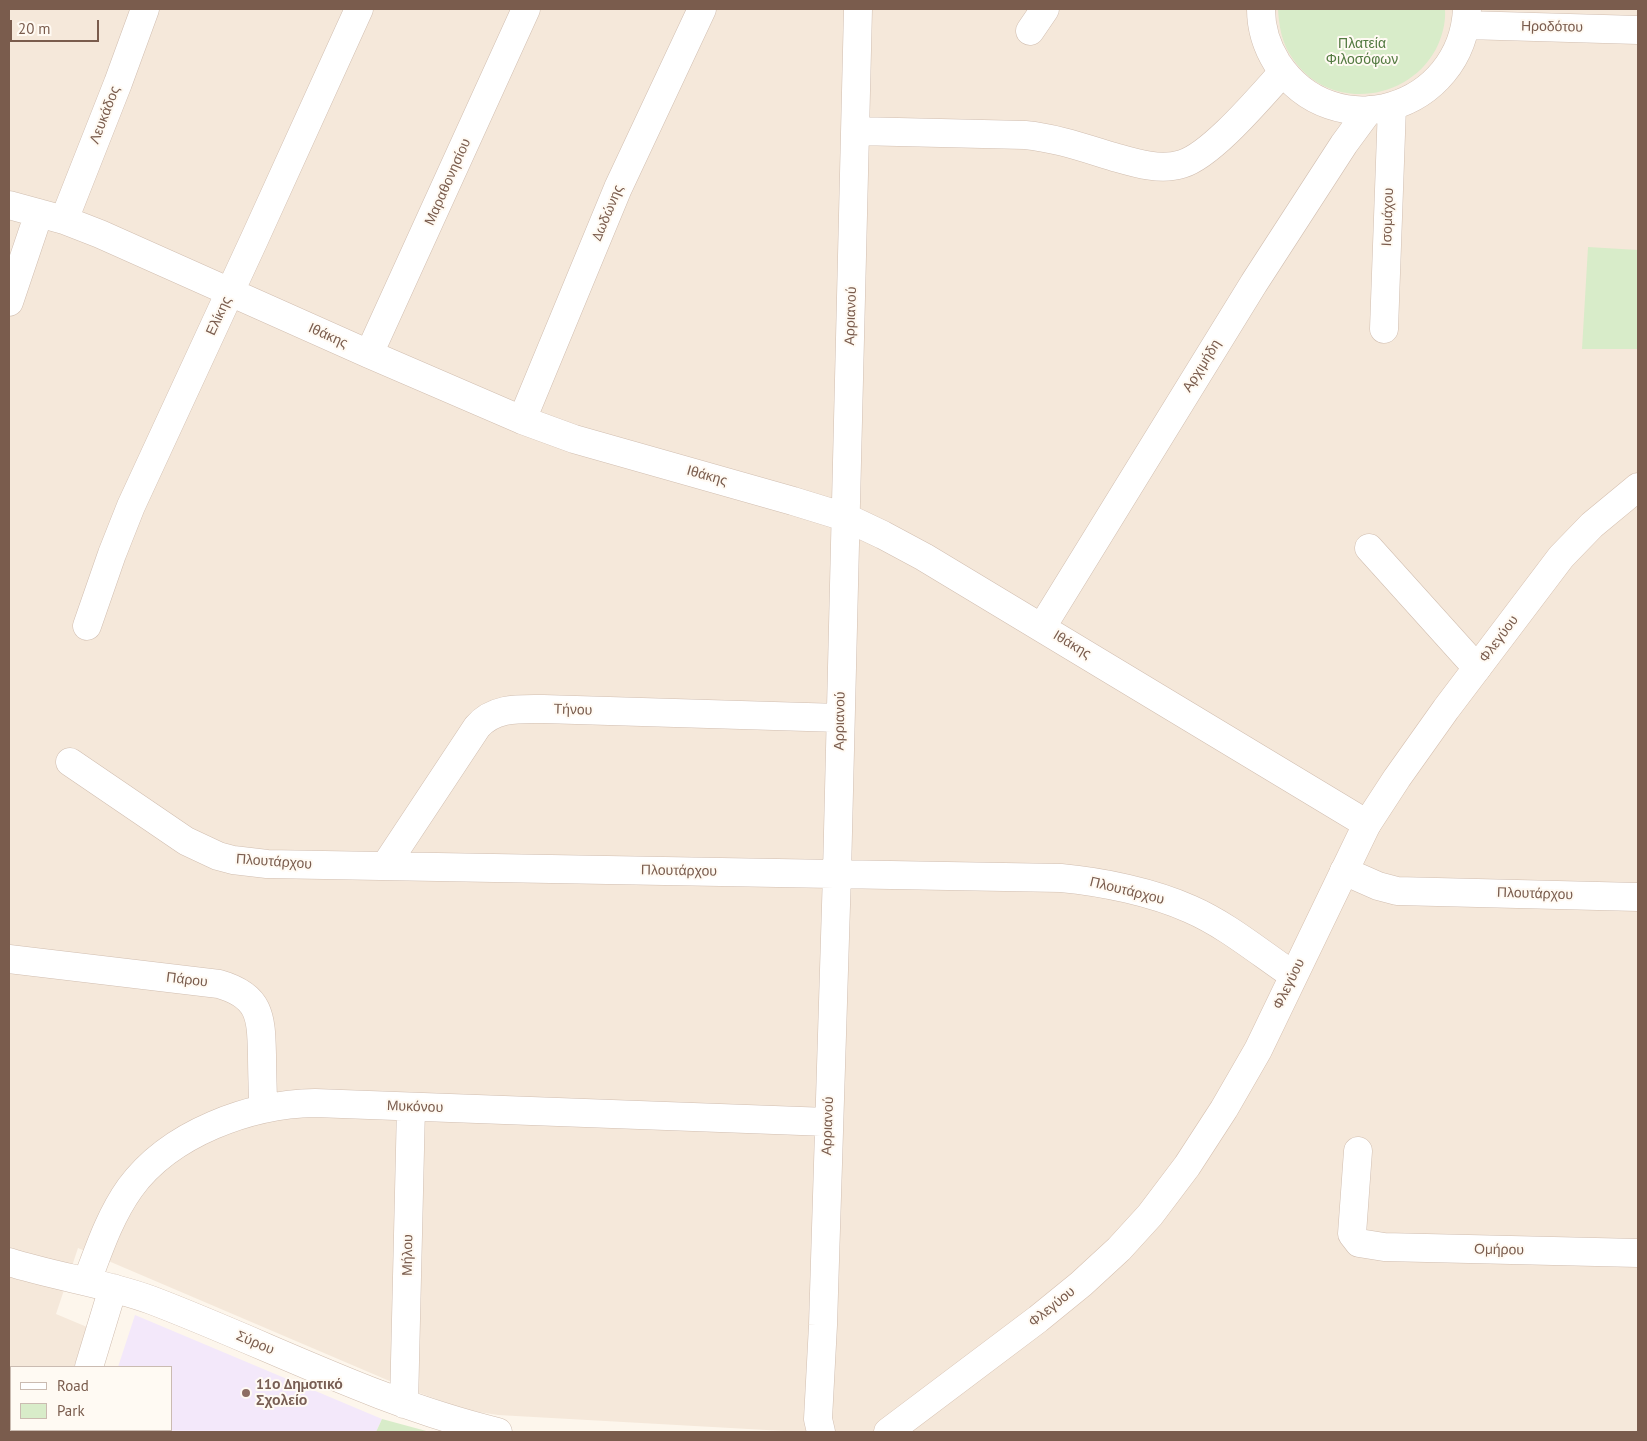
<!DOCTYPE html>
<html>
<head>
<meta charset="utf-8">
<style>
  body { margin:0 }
  #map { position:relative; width:1647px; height:1441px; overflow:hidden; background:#fdf6ec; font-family:"PT Sans",sans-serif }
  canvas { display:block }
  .frame { position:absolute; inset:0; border:10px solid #7a5c4d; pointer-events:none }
  .legend { position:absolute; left:10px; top:1366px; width:162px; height:65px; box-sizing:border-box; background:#fffaf3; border:1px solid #cabbb1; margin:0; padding:6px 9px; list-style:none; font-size:15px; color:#7a5c4d }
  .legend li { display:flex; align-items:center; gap:10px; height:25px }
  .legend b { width:25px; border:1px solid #cabbb1 }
  .scale { position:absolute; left:10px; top:20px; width:89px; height:22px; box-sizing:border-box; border:2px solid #7a5c4d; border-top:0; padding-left:6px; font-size:15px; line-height:18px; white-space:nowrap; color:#7a5c4d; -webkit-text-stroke:4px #fffaf3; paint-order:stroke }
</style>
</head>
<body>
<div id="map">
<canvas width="1647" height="1441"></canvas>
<div class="frame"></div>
<ul class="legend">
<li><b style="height:6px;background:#fff"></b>Road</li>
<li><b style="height:14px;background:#d8ecc9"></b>Park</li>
</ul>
<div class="scale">20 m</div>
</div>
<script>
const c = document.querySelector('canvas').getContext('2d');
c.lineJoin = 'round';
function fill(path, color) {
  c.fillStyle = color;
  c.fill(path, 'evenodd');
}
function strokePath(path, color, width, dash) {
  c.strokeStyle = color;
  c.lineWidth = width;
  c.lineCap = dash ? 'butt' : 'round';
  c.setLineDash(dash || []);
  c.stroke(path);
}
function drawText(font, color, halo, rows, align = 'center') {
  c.font = font + ' "PT Sans",sans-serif';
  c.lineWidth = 4;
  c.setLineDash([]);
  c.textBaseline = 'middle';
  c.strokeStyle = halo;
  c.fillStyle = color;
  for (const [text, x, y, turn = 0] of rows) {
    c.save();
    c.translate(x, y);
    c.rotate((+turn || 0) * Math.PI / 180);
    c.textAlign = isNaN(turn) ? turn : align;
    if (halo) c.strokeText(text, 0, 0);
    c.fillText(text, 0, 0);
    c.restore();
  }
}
fill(new Path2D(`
  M9 9H1638V1432H802L498 1415 466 1410 406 1388 78 1248 56 1314 87 1327 74 1367H11V1430H56L55 1432H9Z`), '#f5e8da');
fill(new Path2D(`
  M135 1315 382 1419 376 1432H98L99 1430H171V1367H118Z`), '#f3e8fa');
fill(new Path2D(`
  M1278 9H1445C1446 23 1442 37 1436 49 1407 103 1328 111 1293 59 1282 44 1279 27 1278 9Z
  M1588 247 1638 250V349H1582Z
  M382 1419 430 1432H376Z`), '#d8ecc9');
const street = new Path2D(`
  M1261 9C1261 28 1267 47 1277 63 1334 149 1462 110 1467 9
  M1466 25 1638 30
  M1030 31 1045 9
  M856 131 1025 135C1056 138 1084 148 1114 157 1135 163 1160 171 1182 164 1212 155 1261 96 1283 72
  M9 205 64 220 100 234 369 354 522 420 574 439 793 501 845 517 883 535 924 557 1367 824
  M64 220 118 83 145 9
  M9 302 39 213
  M1384 329 1392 106
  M369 354 526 9
  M522 420 618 188 702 9
  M1369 548 1477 668
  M87 626 112 554 131 506 254 240 359 9
  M1042 627 1254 283 1344 144 1369 110
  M70 762 186 841 218 856 233 860 267 864 1061 878C1103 882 1152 892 1190 909 1227 925 1260 953 1293 975
  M385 866 477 727C494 707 519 709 543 709L840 718
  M1344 871 1378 886 1397 891 1638 897
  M9 959 219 984C261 996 261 1017 262 1055 262 1073 263 1091 263 1109
  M1358 1151 1352 1234 1359 1243 1384 1247 1638 1253
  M9 1262C56 1277 105 1283 151 1300 267 1344 377 1403 498 1432
  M87 1281C99 1249 110 1216 130 1188 170 1133 250 1104 315 1103L828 1122
  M89 1367 113 1288
  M404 1404 411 1107
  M69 1432 70 1430
  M821 1432 818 1419 823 1325 837 873 858 9`);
const secondary = new Path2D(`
  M888 1432 1038 1319 1081 1284 1119 1249 1150 1215 1187 1166 1224 1109 1258 1050 1367 824 1397 778 1446 709 1561 557 1592 525 1638 487`);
strokePath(street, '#d1beb0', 29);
strokePath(secondary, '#d6c0b0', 29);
strokePath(street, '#fff', 28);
strokePath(secondary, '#fff', 28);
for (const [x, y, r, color] of [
  [246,1393,5,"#8d6e63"]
]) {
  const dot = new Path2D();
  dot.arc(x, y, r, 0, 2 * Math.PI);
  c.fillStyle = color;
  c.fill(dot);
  strokePath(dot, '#fffaf3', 2);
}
drawText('14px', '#7a5c4d', '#fffaf3', [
  ["Ηροδότου",1552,27,1],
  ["Λευκάδος",105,115,-69],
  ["Μαραθονησίου",448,182,-66],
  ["Δωδώνης",608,213,-67],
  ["Ισομάχου",1388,217,-88],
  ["Ελίκης",219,316,-65],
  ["Αρριανού",851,316,-88],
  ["Ιθάκης",328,336,24],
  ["Αρχιμήδη",1202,366,-58],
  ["Ιθάκης",707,476,16],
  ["Φλεγύου",1499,639,-53],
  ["Ιθάκης",1072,645,31],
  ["Τήνου",573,710,2],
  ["Αρριανού",840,721,-89],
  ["Πλουτάρχου",274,862,4],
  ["Πλουτάρχου",679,871,1],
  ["Πλουτάρχου",1127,891,14],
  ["Πλουτάρχου",1535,894,2],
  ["Πάρου",187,980,7],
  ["Φλεγύου",1289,984,-64],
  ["Μυκόνου",415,1107,2],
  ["Αρριανού",828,1126,-88],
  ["Ομήρου",1499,1250,1],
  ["Μήλου",408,1255,-89],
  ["Φλεγύου",1052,1307,-39],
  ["Σύρου",255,1343,23]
]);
drawText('14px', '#537a41', '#fffaf3', [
  ["Πλατεία",1362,44],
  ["Φιλοσόφων",1362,60]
]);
drawText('bold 14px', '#785e54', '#fffaf3', [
  ["11ο Δημοτικό",256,1385],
  ["Σχολείο",256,1401]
], 'left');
</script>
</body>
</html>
